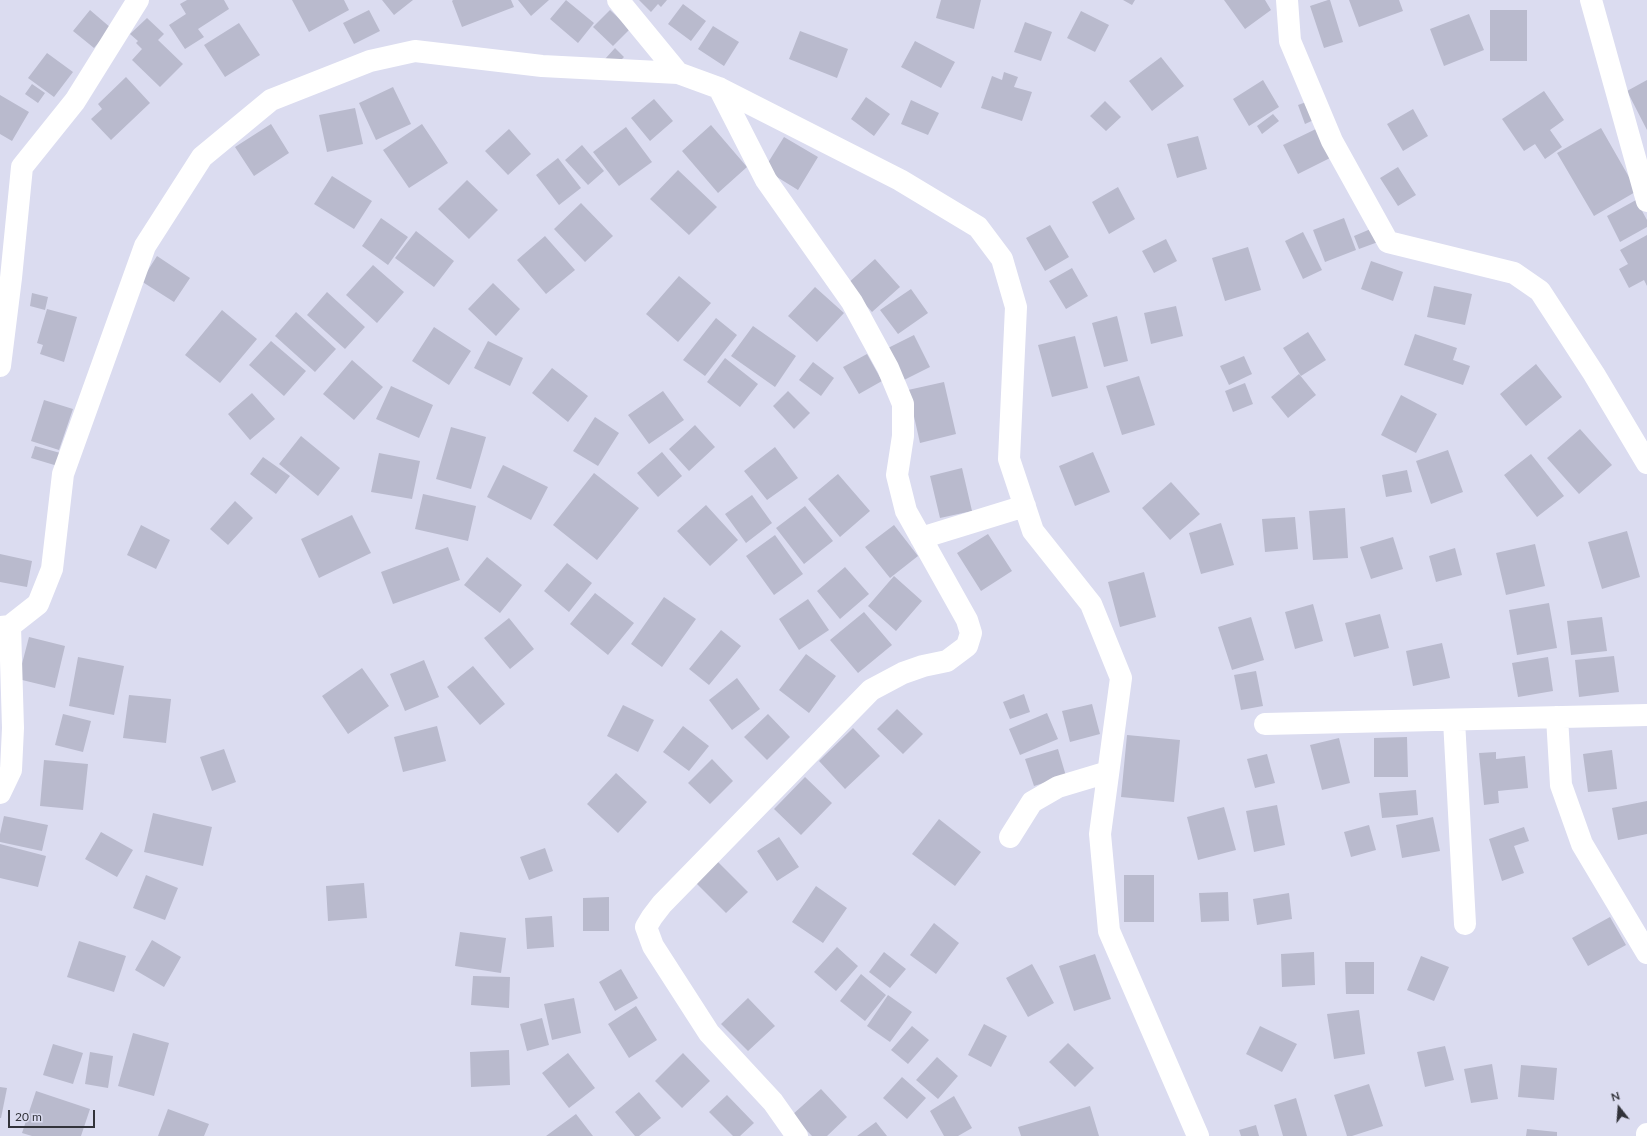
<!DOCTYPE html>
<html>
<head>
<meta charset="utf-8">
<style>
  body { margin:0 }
  #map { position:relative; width:1647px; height:1136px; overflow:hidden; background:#dbdcf0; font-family:Lato,sans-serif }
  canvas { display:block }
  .north { position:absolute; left:1599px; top:1088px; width:40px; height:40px; -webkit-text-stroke:3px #dbdcf0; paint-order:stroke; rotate:343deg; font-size:11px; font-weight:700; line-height:16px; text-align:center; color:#32333a }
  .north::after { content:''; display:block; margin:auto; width:14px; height:18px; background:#32333a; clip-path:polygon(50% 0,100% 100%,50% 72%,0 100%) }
  .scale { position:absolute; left:8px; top:1110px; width:87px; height:18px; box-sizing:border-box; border:2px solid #32333a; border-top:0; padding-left:5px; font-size:12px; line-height:14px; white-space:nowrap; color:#32333a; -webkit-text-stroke:3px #dbdcf0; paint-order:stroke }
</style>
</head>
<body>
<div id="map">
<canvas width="1647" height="1136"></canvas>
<div class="north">N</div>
<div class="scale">20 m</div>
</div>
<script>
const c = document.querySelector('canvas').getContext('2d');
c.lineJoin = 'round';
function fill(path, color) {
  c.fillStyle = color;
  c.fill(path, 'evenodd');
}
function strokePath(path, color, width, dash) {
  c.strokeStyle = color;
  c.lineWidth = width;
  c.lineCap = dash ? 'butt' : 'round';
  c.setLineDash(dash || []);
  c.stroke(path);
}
fill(new Path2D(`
  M187 0H224L229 9 198 29 204 37 185 49 169 25 186 14 180 4Z
  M292 0H344L349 10 309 32Z
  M382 0H413L394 15Z
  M453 0H511L514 7 462 27 452 1Z
  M518 0H549L531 16Z
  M566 0 594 23 578 43 550 19Z
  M639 0H667L661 7 658 4 651 12Z
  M941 0H981L974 29 936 18Z
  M1123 0H1135L1132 5Z
  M1224 0H1265L1271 10 1245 29Z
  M1328 0H1330L1343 42 1324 48 1310 6Z
  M1349 0H1399L1403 11 1359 27Z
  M683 4 706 21 691 41 668 24Z
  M90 10 111 28 94 48 73 31Z
  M369 10 380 31 354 44 343 23Z
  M610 10 630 29 613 46 593 27Z
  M1490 10H1527V61H1490Z
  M1081 11 1109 25 1095 52 1067 38Z
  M1469 14 1484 50 1444 66 1430 29Z
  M147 18 164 34 158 40 183 64 160 87 132 60 142 49 136 43 138 41 130 34Z
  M1025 22 1052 32 1041 61 1014 52Z
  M239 23 260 55 225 77 204 45Z
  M713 26 739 42 724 66 698 49Z
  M800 31 848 49 837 78 789 59Z
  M915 41 955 62 941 88 901 67Z
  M615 48 624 57 614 67 605 59Z
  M47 53 73 72 54 97 28 78Z
  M1161 57 1184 86 1152 111 1129 81Z
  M1004 72 1018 77 1014 87 1032 92 1022 121 981 108 992 76 1002 80Z
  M126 77 150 103 111 140 91 119 102 109 98 104Z
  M1263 80 1279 107 1249 126 1233 99Z
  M1647 80V130L1627 91Z
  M32 84 45 93 38 103 25 94Z
  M393 87 411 124 376 140 359 103Z
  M1544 91 1564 120 1550 130 1562 147 1545 159 1535 144 1524 151 1502 119Z
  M0 95 29 112 12 141 0 134Z
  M866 97 890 114 874 136 851 119Z
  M654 99 673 121 650 141 631 118Z
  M911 100 939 113 928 135 901 124Z
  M1105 101 1121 117 1106 131 1090 116Z
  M1309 101 1316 119 1305 124 1298 105Z
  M355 108 363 144 327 152 319 115Z
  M1413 109 1428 136 1403 151 1387 124Z
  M1273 114 1279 121 1262 134 1257 126Z
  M271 124 289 153 254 176 235 147Z
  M422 124 448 163 409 188 383 150Z
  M711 125 747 167 718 193 682 151Z
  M626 127 652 162 619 186 593 152Z
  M1320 127 1334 156 1298 174 1283 145Z
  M1601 128 1637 191 1594 216 1557 153Z
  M509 129 531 154 508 175 485 151Z
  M1198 136 1207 169 1177 178 1167 144Z
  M784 137 818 157 798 190 764 169Z
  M582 145 604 171 588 185 565 160Z
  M558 158 581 188 559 205 536 175Z
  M1398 167 1416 195 1398 206 1380 178Z
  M678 170 717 207 689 235 650 199Z
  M332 176 372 201 354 229 314 204Z
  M467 180 498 210 469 239 438 209Z
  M1118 187 1135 219 1109 234 1092 202Z
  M1636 200 1647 220V227L1620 242 1607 216Z
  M581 203 613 236 585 262 554 229Z
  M381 218 408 237 388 265 362 246Z
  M1344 218 1356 250 1325 262 1313 230Z
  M1050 225 1069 257 1045 271 1026 238Z
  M1373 228 1378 242 1359 249 1354 236Z
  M416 231 454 261 434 287 395 258Z
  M1303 232 1322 270 1303 279 1285 241Z
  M1647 235V286L1644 280 1629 288 1619 269 1628 264 1620 250Z
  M545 236 575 270 546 294 517 260Z
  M1166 239 1177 261 1154 273 1142 251Z
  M1248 247 1261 290 1225 301 1212 258Z
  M157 256 190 278 174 302 141 281Z
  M875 259 900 287 872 312 847 284Z
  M1371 261 1403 272 1393 301 1361 289Z
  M373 265 404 292 377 323 346 295Z
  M1072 268 1088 296 1066 309 1049 281Z
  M679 276 711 303 678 342 646 314Z
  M493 283 520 309 496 336 468 309Z
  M1434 286 1472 294 1465 325 1427 317Z
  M815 287 844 313 817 342 788 316Z
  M911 289 928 313 898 334 880 310Z
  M327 292 365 327 345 349 307 315Z
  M32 293 48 297 45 310 30 306Z
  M1176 306 1183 336 1151 344 1144 313Z
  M47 309 77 317 64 362 40 354 43 345 37 343Z
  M222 310 257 339 220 383 185 355Z
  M296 312 336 349 315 372 275 336Z
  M1117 316 1128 361 1104 367 1092 323Z
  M716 318 737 335 705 376 683 360Z
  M753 326 796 356 775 387 731 356Z
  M434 327 471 351 449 385 412 361Z
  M1308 332 1326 360 1301 376 1283 348Z
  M1415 334 1457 348 1453 360 1470 366 1463 385 1404 365Z
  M914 335 930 367 902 381 886 349Z
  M1075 336 1088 388 1052 397 1038 345Z
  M271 341 306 371 284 396 249 365Z
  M488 341 523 358 510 386 474 368Z
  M867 354 882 381 859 394 843 367Z
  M1244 356 1252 374 1229 385 1220 366Z
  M725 358 758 384 740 407 707 382Z
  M352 360 383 387 354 420 323 394Z
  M813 362 834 378 821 396 799 380Z
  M1536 364 1562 397 1526 426 1500 394Z
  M552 368 588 396 568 422 532 393Z
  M1299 374 1316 395 1288 418 1271 397Z
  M1139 376 1155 425 1122 435 1106 386Z
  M944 382 956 434 920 443 908 390Z
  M1245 383 1253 404 1233 412 1225 391Z
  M391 386 433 405 419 438 376 419Z
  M663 391 684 420 649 444 628 415Z
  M788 391 810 413 794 429 773 406Z
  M252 393 275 419 250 440 228 414Z
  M1401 395 1437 414 1416 453 1381 435Z
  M44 400 73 409 59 450 31 441Z
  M595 417 619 433 598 466 573 451Z
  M695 425 715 447 689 471 669 449Z
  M451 427 486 437 471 489 436 479Z
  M1580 429 1612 465 1579 494 1547 458Z
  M301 436 340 468 318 496 279 464Z
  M35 446 64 454 61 467 31 458Z
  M775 447 798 478 767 500 744 471Z
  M1448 450 1463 492 1431 504 1416 461Z
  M662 452 682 476 658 497 637 473Z
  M1093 452 1110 492 1075 506 1059 466Z
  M379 453 420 461 412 499 371 492Z
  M1531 454 1564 496 1537 517 1504 475Z
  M263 457 290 476 276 494 250 474Z
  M503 465 548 487 531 520 487 497Z
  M962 468 972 511 940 518 930 476Z
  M1407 470 1412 492 1386 497 1382 475Z
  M594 473 639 508 597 560 553 525Z
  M838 474 870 511 840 537 808 499Z
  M1171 482 1200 514 1170 540 1142 508Z
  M423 494 476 506 468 541 415 529Z
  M752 495 772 523 746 543 725 514Z
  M235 501 253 518 228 545 210 529Z
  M706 505 738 540 710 566 677 531Z
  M805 506 833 541 804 564 776 528Z
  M1345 508 1348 558 1313 560 1309 511Z
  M352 515 371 553 319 578 301 539Z
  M1295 517 1298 549 1265 552 1262 519Z
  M1221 523 1234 565 1201 574 1189 533Z
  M141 525 170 540 156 569 127 555Z
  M894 525 918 556 890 578 865 547Z
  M1627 531 1640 577 1602 589 1588 542Z
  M988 534 1012 571 981 591 957 553Z
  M775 535 803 574 774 595 746 556Z
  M1393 537 1403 569 1371 579 1360 547Z
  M1535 544 1545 586 1506 595 1496 553Z
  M448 547 460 580 393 604 381 572Z
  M1455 548 1462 575 1436 582 1429 556Z
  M0 554 32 561 27 587 0 582Z
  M487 557 522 585 500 613 464 585Z
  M567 563 592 583 569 612 544 591Z
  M845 567 869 594 840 619 817 591Z
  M1144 572 1156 617 1120 627 1108 582Z
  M894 576 922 601 896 631 868 606Z
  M595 593 634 623 608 655 570 624Z
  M664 597 696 619 662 667 631 644Z
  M808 599 829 630 799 650 779 619Z
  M1549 603 1557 648 1517 655 1509 610Z
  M1313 604 1323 641 1295 649 1285 612Z
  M864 612 892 645 858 673 830 640Z
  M1380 614 1389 648 1354 657 1345 623Z
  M1251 617 1264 660 1232 670 1218 627Z
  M1602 617 1607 651 1571 655 1567 621Z
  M509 618 534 649 510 669 484 638Z
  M721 630 741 646 709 685 689 669Z
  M29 637 65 646 55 688 18 679Z
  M1442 643 1450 678 1413 686 1406 651Z
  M806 654 836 676 809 713 779 690Z
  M1614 656 1619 692 1579 697 1575 660Z
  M78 657 124 666 114 715 69 706Z
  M1548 657 1553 691 1518 697 1512 663Z
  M424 660 439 697 405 711 390 674Z
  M473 666 505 704 480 725 447 687Z
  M362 668 389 706 348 734 322 696Z
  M1256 671 1263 706 1241 710 1234 675Z
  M737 678 760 709 732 730 709 700Z
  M1024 694 1030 712 1010 719 1003 702Z
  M129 695 171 699 166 743 123 738Z
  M1092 704 1100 734 1070 742 1062 711Z
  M623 705 654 720 638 752 607 736Z
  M897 709 923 734 903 754 877 729Z
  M1047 713 1058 739 1020 755 1009 729Z
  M63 714 91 721 83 752 55 745Z
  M768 714 790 737 767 760 744 737Z
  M437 726 446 761 403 772 394 737Z
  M683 726 709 746 689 771 663 752Z
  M853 728 880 756 845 789 819 761Z
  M1127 735 1180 740 1174 802 1121 797Z
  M1407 737 1408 777H1374V738Z
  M1339 738 1350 783 1322 790 1310 745Z
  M224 749 236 782 212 791 200 757Z
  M1058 749 1066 776 1034 786 1025 759Z
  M1612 750 1617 789 1588 792 1583 754Z
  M1496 752V759L1525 756 1528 788 1498 791 1499 803 1484 805 1479 753Z
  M1267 754 1275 783 1255 788 1247 759Z
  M712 759 733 781 710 804 688 783Z
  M44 760 88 764 83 810 40 806Z
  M616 773 647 802 618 833 587 804Z
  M805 777 832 803 801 835 774 809Z
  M1416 790 1418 815 1382 818 1379 793Z
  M1647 801V834L1618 840 1612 808Z
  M1277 805 1285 845 1254 852 1246 811Z
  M1224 807 1236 850 1198 860 1187 817Z
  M153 813 212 827 203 866 144 852Z
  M4 816 48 825 42 851 0 842V834Z
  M1433 817 1440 851 1402 858 1396 825Z
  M939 819 981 852 955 886 912 854Z
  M1369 825 1376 850 1351 857 1344 832Z
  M1524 827 1529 841 1514 846 1524 873 1502 881 1489 839Z
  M101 832 133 850 117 877 85 859Z
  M779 837 799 867 777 881 757 851Z
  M0 844 46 856 38 887 0 878Z
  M545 848 553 871 529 880 520 857Z
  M717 861 748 892 726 913 695 882Z
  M146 875 178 888 165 920 133 908Z
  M1124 875H1154V922H1124Z
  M364 883 367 918 328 921 326 886Z
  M816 886 847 908 823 943 792 922Z
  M1228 892 1229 921 1201 922 1199 893Z
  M1289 893 1292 919 1257 925 1253 899Z
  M609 897V931H583V898Z
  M552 916 554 947 527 949 525 918Z
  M1610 917 1626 945 1588 966 1572 938Z
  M934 923 959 943 936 974 910 955Z
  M460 932 506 938 501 973 455 966Z
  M152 940 181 957 164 987 135 970Z
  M79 941 126 956 114 992 67 977Z
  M837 947 858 966 836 991 814 972Z
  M884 952 906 969 890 988 869 972Z
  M1314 952 1315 985 1282 987 1281 954Z
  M1095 954 1111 999 1074 1011 1059 966Z
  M1421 956 1449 967 1434 1001 1407 990Z
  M1345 962H1374V994H1346Z
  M1032 964 1054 1003 1028 1017 1006 978Z
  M621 969 638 998 615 1011 599 982Z
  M861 974 886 995 865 1021 840 1001Z
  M473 976 510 977 509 1008 471 1005Z
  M888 995 912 1012 890 1042 867 1026Z
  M574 998 581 1033 552 1040 544 1004Z
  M748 998 775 1026 748 1051 721 1024Z
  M636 1006 657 1040 629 1058 608 1024Z
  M1359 1010 1365 1054 1334 1059 1327 1014Z
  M542 1018 549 1045 527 1051 520 1024Z
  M984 1024 1007 1036 991 1067 968 1055Z
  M912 1026 929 1040 908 1064 891 1050Z
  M1260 1026 1297 1044 1282 1072 1246 1054Z
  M133 1033 169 1043 154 1096 118 1086Z
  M1068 1043 1094 1068 1075 1087 1049 1062Z
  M53 1044 83 1053 73 1084 43 1075Z
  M1445 1046 1454 1080 1425 1087 1417 1052Z
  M509 1050 510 1085 471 1087 470 1052Z
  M90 1052 113 1056 108 1088 85 1084Z
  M568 1053 595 1088 569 1108 542 1073Z
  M683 1053 710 1081 682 1108 655 1081Z
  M937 1057 958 1076 938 1099 916 1080Z
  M1492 1064 1498 1099 1471 1103 1464 1069Z
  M1521 1065 1557 1068 1554 1100 1518 1097Z
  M902 1077 926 1098 907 1119 883 1098Z
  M1369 1084 1383 1126 1352 1136H1347L1334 1095Z
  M0 1087 7 1088 1 1118H0Z
  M821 1089 847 1117 827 1136H812L792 1115Z
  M36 1091 90 1109 81 1136H32L22 1133Z
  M639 1092 661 1118 639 1136H635L615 1112Z
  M727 1095 754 1123 740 1136H733L709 1112Z
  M954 1096 972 1128 958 1136H944L930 1111Z
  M1296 1098 1307 1136H1283L1274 1105Z
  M1090 1106 1099 1136H1021L1018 1127Z
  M168 1109 209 1124 204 1136H158Z
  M576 1114 593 1136H546Z
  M876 1122 887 1136H857Z
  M1256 1125 1259 1136H1241L1239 1130Z
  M1527 1129 1557 1132V1136H1526Z`), '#b9bacd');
strokePath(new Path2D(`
  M618 0 678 73 719 88 900 180 978 227 1002 259 1016 307 1009 459 1033 531 1091 604 1121 678 1100 834 1109 931 1198 1136
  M1287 0 1290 41 1332 141 1388 242 1514 273 1540 291 1594 374 1647 463
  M1591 0 1647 201
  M719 88 766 180 852 302 888 368 903 404V436L897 475 906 511 967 620 971 633 967 646 947 661 923 666 903 673 871 690 662 904 652 917 646 927 653 946 709 1033 773 1102 797 1136
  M0 366 11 278 22 167 75 101 138 0
  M921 538 1025 506
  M0 627 10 626 38 604 52 569 63 474 145 246 202 157 271 100 370 61 415 51 542 66 678 73
  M1557 717 1561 785 1582 844 1647 953
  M1454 720 1465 924
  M1265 724 1647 715
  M0 793 11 770 13 728 10 626
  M1010 837 1032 802 1058 787 1108 772
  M1647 1136V1134`), '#fff', 22);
</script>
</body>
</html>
